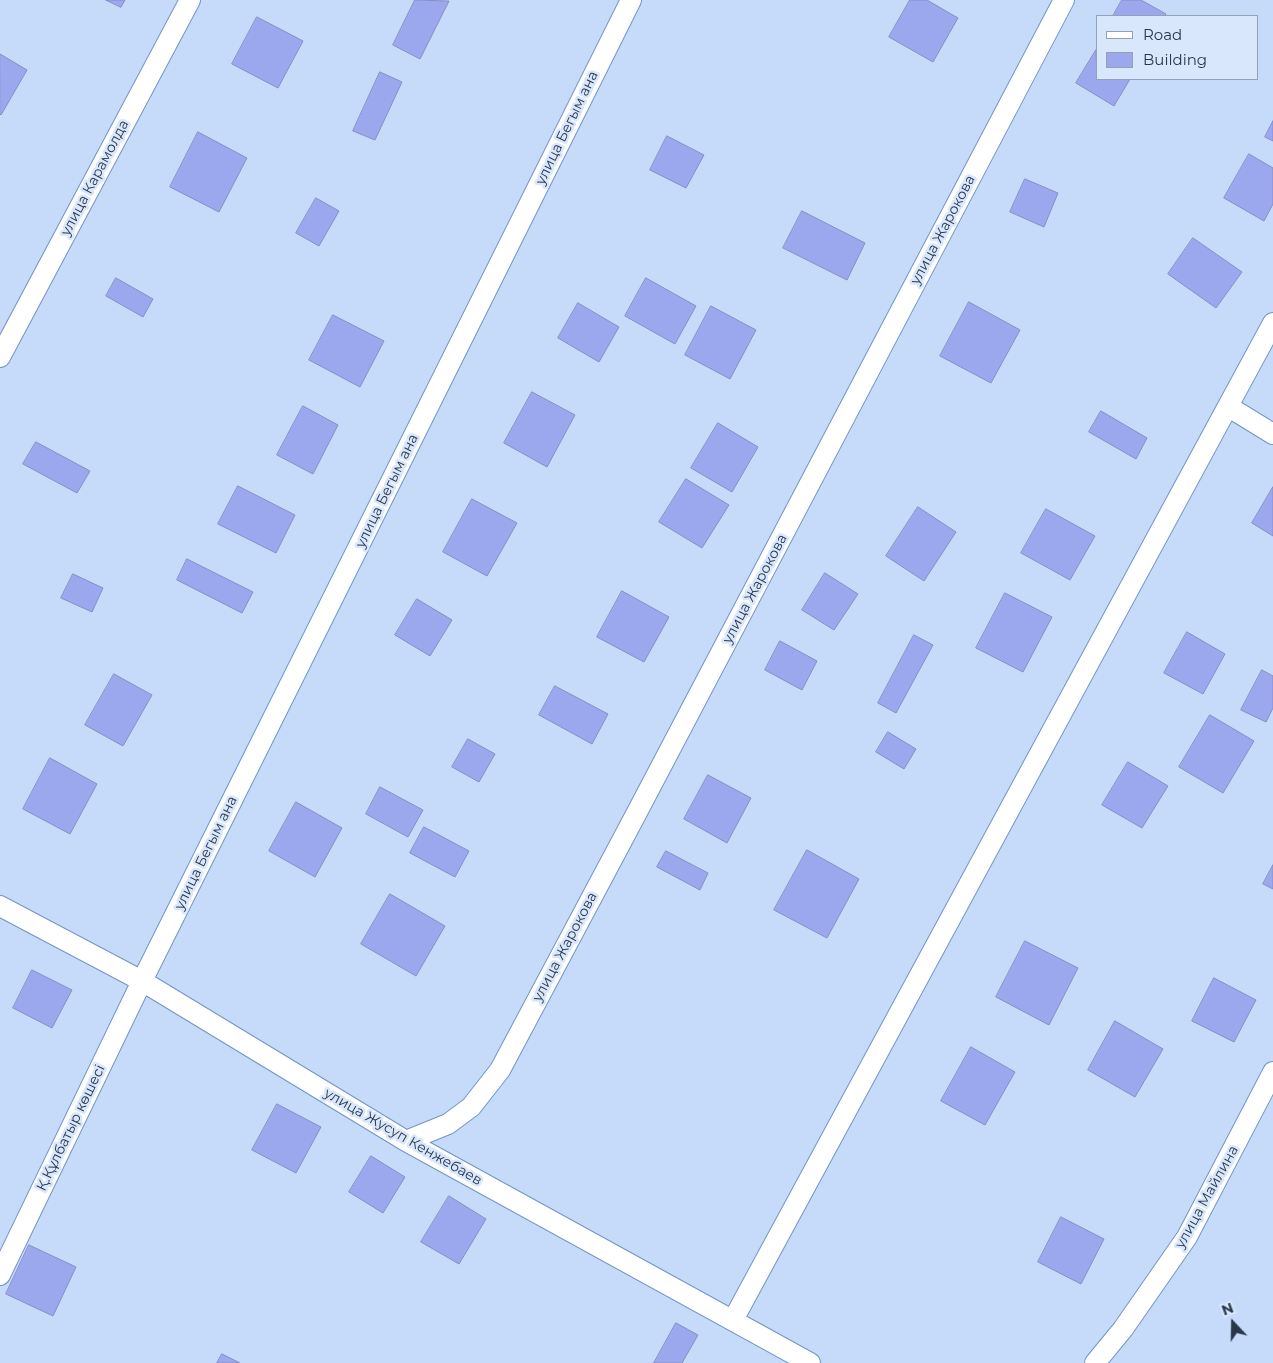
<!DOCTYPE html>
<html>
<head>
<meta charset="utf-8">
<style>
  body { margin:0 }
  #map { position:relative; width:1273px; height:1363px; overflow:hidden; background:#c5dbf9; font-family:Montserrat,sans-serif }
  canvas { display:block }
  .legend { position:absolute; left:1096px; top:15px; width:162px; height:65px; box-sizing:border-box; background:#d8e7fc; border:1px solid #92a1b5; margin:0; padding:6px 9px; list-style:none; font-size:15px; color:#29374b }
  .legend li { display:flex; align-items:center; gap:10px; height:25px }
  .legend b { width:25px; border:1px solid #92a1b5 }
  .north { position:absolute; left:1208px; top:1298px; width:50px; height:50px; -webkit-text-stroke:4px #d8e7fc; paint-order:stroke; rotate:339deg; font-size:14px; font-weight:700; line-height:20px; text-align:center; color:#29374b }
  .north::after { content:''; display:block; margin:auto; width:18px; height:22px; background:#29374b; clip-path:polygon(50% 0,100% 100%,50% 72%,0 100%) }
</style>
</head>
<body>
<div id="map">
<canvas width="1273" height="1363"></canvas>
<ul class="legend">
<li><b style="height:6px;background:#fff"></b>Road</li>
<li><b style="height:14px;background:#9ca8ed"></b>Building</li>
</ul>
<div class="north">N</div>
</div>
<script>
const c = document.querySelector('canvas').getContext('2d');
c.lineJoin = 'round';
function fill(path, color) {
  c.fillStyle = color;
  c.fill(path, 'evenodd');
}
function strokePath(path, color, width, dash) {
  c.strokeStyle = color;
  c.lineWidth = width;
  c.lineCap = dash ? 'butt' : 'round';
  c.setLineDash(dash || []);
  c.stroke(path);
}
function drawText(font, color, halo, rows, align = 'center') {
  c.font = font + ' Montserrat,sans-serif';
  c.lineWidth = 5;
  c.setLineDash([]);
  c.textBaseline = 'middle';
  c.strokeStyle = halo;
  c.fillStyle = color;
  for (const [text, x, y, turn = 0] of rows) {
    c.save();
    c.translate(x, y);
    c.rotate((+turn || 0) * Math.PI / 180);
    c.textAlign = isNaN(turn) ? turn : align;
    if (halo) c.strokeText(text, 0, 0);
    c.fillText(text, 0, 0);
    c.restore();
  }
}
const building = new Path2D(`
  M106 0H125L121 7Z
  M415 0 449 1 420 59 393 45Z
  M910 0H927L958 18 933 62 889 37Z
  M1122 0H1141L1166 14 1164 16H1113Z
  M257 17 303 41 278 88 232 64Z
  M1096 50 1097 79H1130L1114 106 1076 83Z
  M0 54 27 70 1 115 0 114Z
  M380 72 402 82 375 140 353 131Z
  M1273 121V141L1265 137Z
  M198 132 247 158 219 212 170 187Z
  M667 136 704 155 686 188 650 170Z
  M1249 154 1273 168V204L1264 221 1224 198Z
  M1025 179 1058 193 1044 227 1010 212Z
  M316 198 339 211 319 246 296 233Z
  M802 211 865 243 847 280 783 248Z
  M1193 238 1242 272 1216 308 1168 274Z
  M116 278 153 299 143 317 106 296Z
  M646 278 696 306 675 344 625 316Z
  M969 302 1020 330 991 383 940 356Z
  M578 303 619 327 599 362 558 338Z
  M711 306 756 330 730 379 685 355Z
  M333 315 384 341 360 387 309 360Z
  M532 392 575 415 547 467 504 443Z
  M303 406 338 425 313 474 277 455Z
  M1101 411 1147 438 1136 459 1089 432Z
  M718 423 758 447 732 492 691 468Z
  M36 442 90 471 77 493 23 464Z
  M686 479 729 505 702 548 659 522Z
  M238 486 295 515 276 553 218 524Z
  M1273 487V536L1252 523Z
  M472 499 517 523 487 576 443 552Z
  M918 507 956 532 924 581 886 556Z
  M1046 509 1095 536 1070 580 1021 553Z
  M187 559 253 592 242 613 177 580Z
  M825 573 858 594 834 630 802 610Z
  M73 574 103 588 92 612 61 598Z
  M622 591 669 617 644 662 597 637Z
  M1005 593 1052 617 1023 672 976 648Z
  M417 599 452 620 430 656 395 635Z
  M1187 632 1225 654 1203 694 1164 673Z
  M914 635 933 645 896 713 878 703Z
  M780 641 817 661 802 690 765 670Z
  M1262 670 1273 676V708L1266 722 1241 710Z
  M114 674 152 695 123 746 85 725Z
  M555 686 608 714 592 744 539 715Z
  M1210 715 1254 741 1223 793 1179 767Z
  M888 732 916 749 904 769 876 752Z
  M468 739 495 754 479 782 452 767Z
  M50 758 97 784 70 834 23 809Z
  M1128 762 1168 786 1142 828 1102 805Z
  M708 775 751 798 727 843 684 819Z
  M380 787 423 810 408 837 366 814Z
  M296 802 342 828 315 877 269 851Z
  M424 827 469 851 455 877 410 853Z
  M807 850 859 879 827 938 774 910Z
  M666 851 708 873 700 890 657 867Z
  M1273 865V889L1263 884Z
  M390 894 445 926 416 976 361 944Z
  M1025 941 1078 968 1049 1025 996 997Z
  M32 970 72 990 52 1028 13 1008Z
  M1214 978 1256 1000 1234 1042 1192 1021Z
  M1115 1021 1163 1049 1135 1097 1088 1070Z
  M971 1047 1015 1072 985 1125 941 1101Z
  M277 1104 321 1127 296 1173 252 1150Z
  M371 1156 405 1177 383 1213 349 1192Z
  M449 1196 486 1219 459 1264 421 1242Z
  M1061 1217 1104 1239 1081 1284 1038 1262Z
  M29 1245 76 1267 53 1316 6 1294Z
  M676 1323 698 1335 682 1363H654Z
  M222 1354 240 1363H217Z`);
fill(building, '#9ca8ed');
strokePath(building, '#858ec4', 1);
const street = new Path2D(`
  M0 357 190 0
  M1229 407 1273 434
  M0 906 142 981 406 1141 810 1363
  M406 1141 448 1124 471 1107 500 1070 634 818 1064 0
  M0 1275 142 981 631 0
  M733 1320 1273 323
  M1095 1363 1123 1329 1187 1237 1273 1072`);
strokePath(street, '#7395c4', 22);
strokePath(street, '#fff', 20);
drawText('14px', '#29374b', '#d8e7fc', [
  ["улица Бегым ана",567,128,-64],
  ["улица Карамолда",95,178,-62],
  ["улица Жарокова",943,230,-62],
  ["улица Бегым ана",387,491,-64],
  ["улица Жарокова",755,589,-62],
  ["улица Бегым ана",206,853,-64],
  ["улица Жарокова",565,947,-62],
  ["Қ.Құлбатыр көшесі",71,1128,-64],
  ["улица Жусуп Кенжебаев",403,1137,30],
  ["улица Майлина",1207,1197,-61]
]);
</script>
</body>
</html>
